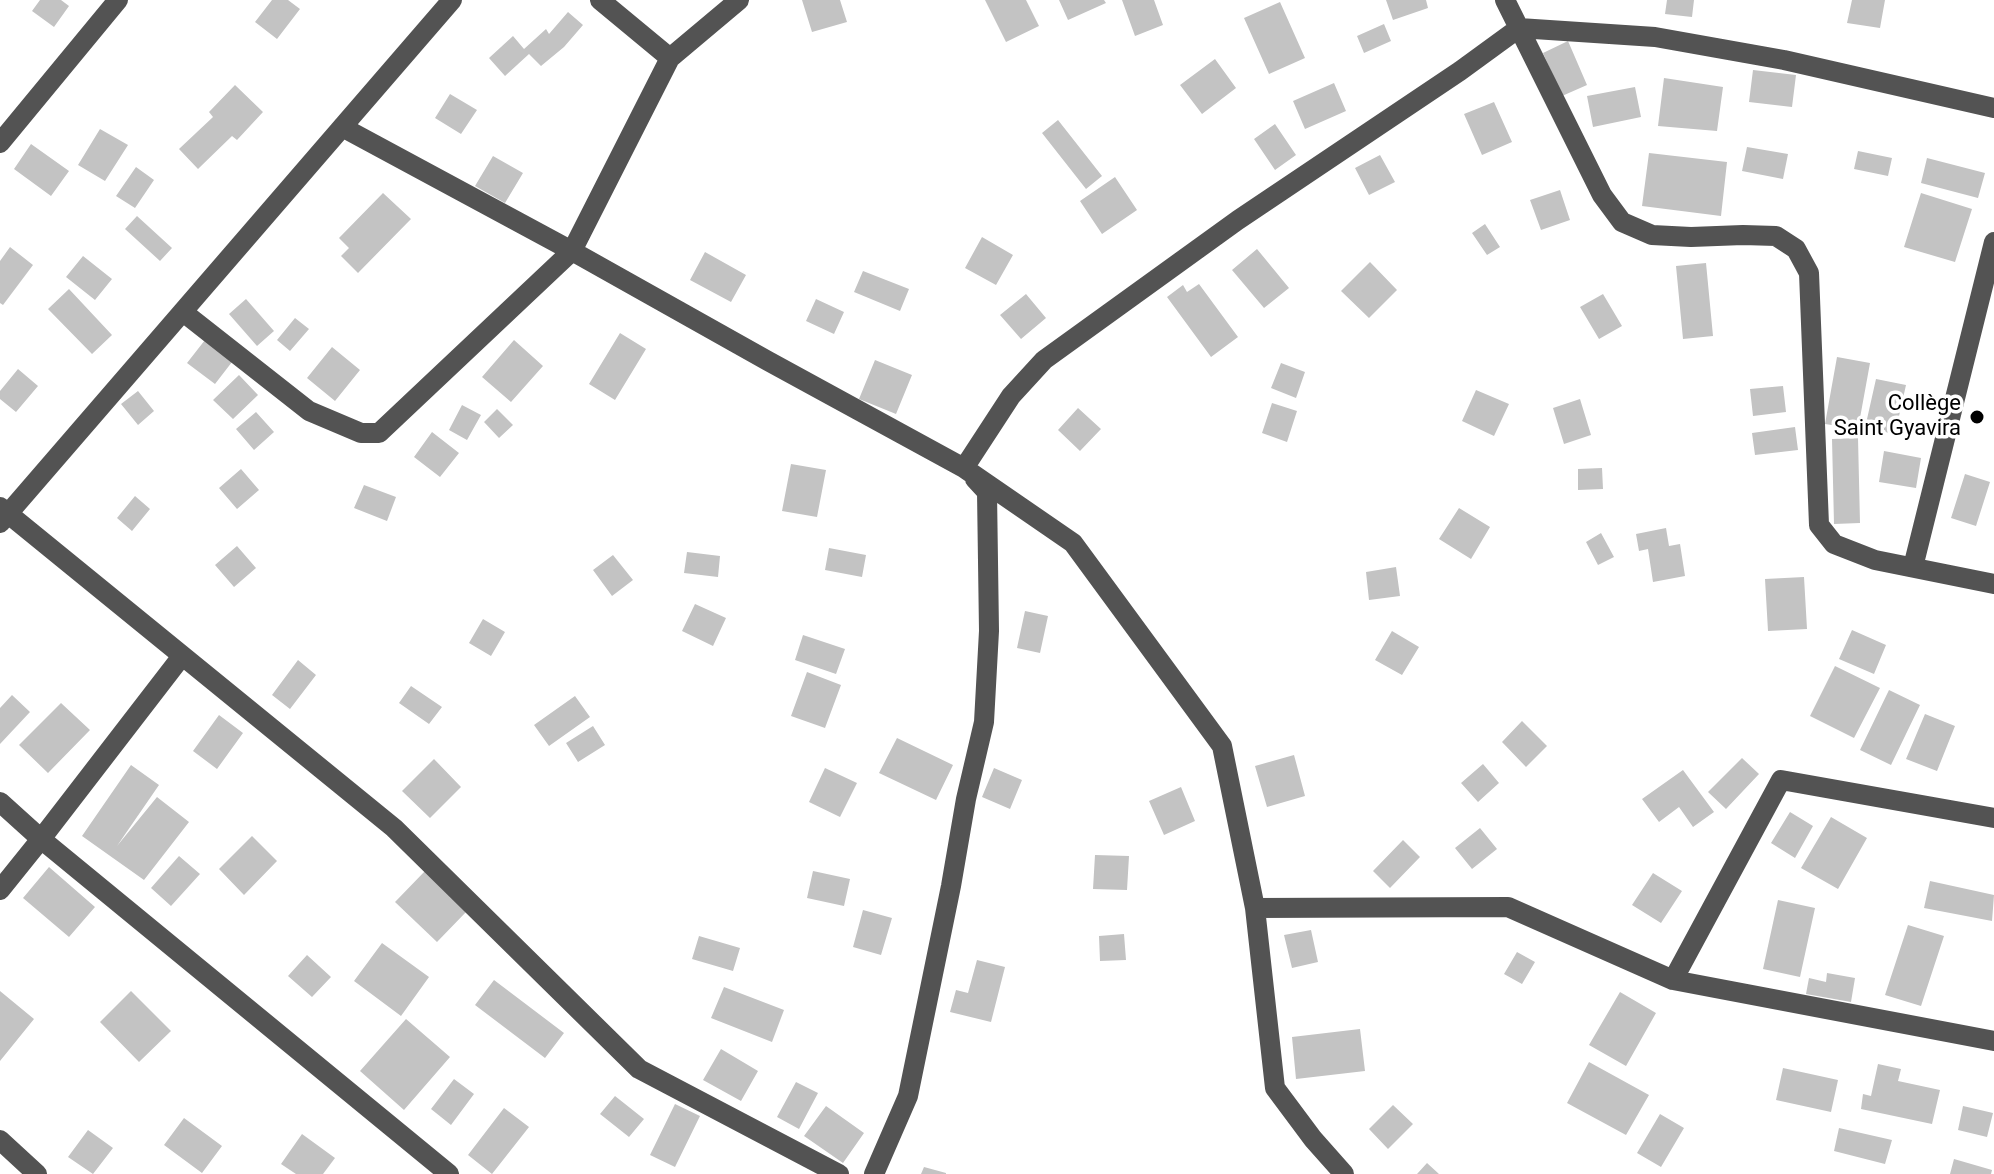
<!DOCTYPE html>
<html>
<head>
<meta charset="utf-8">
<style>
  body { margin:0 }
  canvas { display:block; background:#fff }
</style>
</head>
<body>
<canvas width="1994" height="1174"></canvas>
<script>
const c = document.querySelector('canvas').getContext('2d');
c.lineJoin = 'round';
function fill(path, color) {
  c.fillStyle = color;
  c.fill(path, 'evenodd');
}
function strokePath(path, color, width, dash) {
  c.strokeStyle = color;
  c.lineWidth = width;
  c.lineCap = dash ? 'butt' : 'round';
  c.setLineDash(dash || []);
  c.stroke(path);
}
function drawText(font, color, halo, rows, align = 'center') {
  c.font = font + ' Roboto,sans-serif';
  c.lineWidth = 7;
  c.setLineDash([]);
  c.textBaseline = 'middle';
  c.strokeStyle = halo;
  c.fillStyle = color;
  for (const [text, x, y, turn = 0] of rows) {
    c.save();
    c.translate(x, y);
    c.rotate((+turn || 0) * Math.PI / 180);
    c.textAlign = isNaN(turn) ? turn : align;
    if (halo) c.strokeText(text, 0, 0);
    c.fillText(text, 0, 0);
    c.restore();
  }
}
fill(new Path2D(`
  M40 0H61L69 6 54 27 32 11Z
  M272 0H288L300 9 277 39 255 22Z
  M802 0H840L847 22 812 32Z
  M985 0H1026L1039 26 1006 42Z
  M1059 0H1104L1106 3 1068 20Z
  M1122 0H1154L1163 25 1135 36Z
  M1386 0H1426L1428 8 1393 20Z
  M1667 0H1694L1692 17 1665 14Z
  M1852 0H1885L1880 28 1847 23Z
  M1280 2 1305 58 1269 74 1244 18Z
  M568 12 583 25 564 47 541 66 529 54 505 76 489 58 513 36 524 49 546 29 549 34Z
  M1384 24 1391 41 1364 53 1357 36Z
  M1568 41 1587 85 1562 96 1543 53Z
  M1215 59 1236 88 1202 114 1180 85Z
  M1753 70 1796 75 1792 107 1749 102Z
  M1664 78 1723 87 1717 131 1658 126Z
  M1334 83 1346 111 1305 129 1293 101Z
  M235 85 263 112 237 140 232 136 198 169 179 149 213 117 209 112Z
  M1635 87 1641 117 1593 127 1587 96Z
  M450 94 477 110 461 134 435 118Z
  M1494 102 1512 142 1482 155 1464 114Z
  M1058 120 1102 176 1086 189 1042 133Z
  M1275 124 1296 155 1275 170 1254 139Z
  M100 129 128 145 105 181 78 165Z
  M31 144 69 171 51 196 14 169Z
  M1747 147 1788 154 1783 179 1742 171Z
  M1858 151 1892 158 1888 176 1854 169Z
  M1649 153 1727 162 1721 216 1642 206Z
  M1380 155 1395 182 1369 195 1355 168Z
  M493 156 523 173 505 203 475 186Z
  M1927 158 1985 173 1978 198 1921 183Z
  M136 167 154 180 135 208 116 196Z
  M1115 177 1137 210 1102 234 1080 201Z
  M1560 190 1570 220 1541 230 1530 200Z
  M383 193 411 219 358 273 341 256 349 248 339 238Z
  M1921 193 1972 209 1955 262 1904 247Z
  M137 216 172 248 160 261 125 229Z
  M1485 224 1500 247 1487 255 1472 233Z
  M982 237 1013 255 996 285 965 268Z
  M10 247 33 265 3 305 0 303V261Z
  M1257 249 1289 288 1264 308 1232 270Z
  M705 252 746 275 731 302 690 280Z
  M83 256 112 279 95 300 66 277Z
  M1370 262 1397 290 1369 318 1341 291Z
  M1706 263 1713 336 1683 339 1676 266Z
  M863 271 909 289 900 311 854 292Z
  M1199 284 1238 337 1211 357 1167 297 1183 285 1187 292Z
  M69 289 112 335 92 354 48 309Z
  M1026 294 1046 318 1021 339 1000 315Z
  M1603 294 1622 326 1599 339 1580 307Z
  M246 299 274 331 257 346 229 314Z
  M816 299 844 312 834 334 806 321Z
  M295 318 309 329 290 351 277 340Z
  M620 333 646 349 615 400 589 384Z
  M205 340 232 362 215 384 187 363Z
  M514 340 543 366 511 402 482 377Z
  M332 347 360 370 335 401 307 378Z
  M1837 357 1870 363 1858 429 1825 424Z
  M875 360 912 375 896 414 859 399Z
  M1281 363 1305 372 1296 398 1271 388Z
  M18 369 38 386 16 412 0 399V391Z
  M239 375 258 395 233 419 213 400Z
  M1876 379 1906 385 1895 434 1865 428Z
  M1783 386 1786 412 1753 416 1750 389Z
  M1476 390 1509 404 1494 436 1462 421Z
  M138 391 154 411 138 425 121 404Z
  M1580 399 1591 435 1564 444 1553 408Z
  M1272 403 1297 411 1287 442 1262 433Z
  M462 405 481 415 467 440 449 430Z
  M1078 408 1101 429 1080 451 1058 430Z
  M497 409 513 425 499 438 484 422Z
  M256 412 274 432 254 450 236 429Z
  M1795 427 1798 450 1755 455 1752 433Z
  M432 432 459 453 440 477 414 457Z
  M1858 438 1860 523 1834 524 1832 439Z
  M1884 451 1921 458 1916 488 1879 482Z
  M791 464 826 470 817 517 782 511Z
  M1602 468 1603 489 1578 490V469Z
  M241 469 259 490 237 509 219 488Z
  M1965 474 1990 482 1976 526 1951 518Z
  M364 485 396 497 387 521 354 508Z
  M135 496 150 509 132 531 117 518Z
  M1459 508 1490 527 1471 559 1439 539Z
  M1666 528 1669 546 1680 544 1685 576 1653 582 1648 549 1639 551 1636 534Z
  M1601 533 1614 557 1598 565 1586 542Z
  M237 546 256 568 234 587 215 565Z
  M829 548 866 555 862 577 825 570Z
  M687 552 720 556 718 577 684 573Z
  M613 555 633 580 612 596 593 570Z
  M1396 567 1400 596 1369 600 1366 572Z
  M1804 577 1807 629 1768 631 1765 579Z
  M695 604 726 618 713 646 682 631Z
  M1025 611 1048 616 1040 653 1017 648Z
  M483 619 505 632 491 656 469 643Z
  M1852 630 1886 645 1874 674 1839 659Z
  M1392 631 1419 647 1402 675 1375 660Z
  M803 635 845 649 836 674 795 660Z
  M298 660 316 675 290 709 272 695Z
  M1835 666 1880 688 1854 738 1810 716Z
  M807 672 841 685 825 728 791 716Z
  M411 686 442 707 429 724 399 703Z
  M1889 690 1920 705 1891 765 1860 750Z
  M12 695 30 712 0 744V708Z
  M575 696 590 717 549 746 534 725Z
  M61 703 90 730 48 773 19 745Z
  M1925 714 1955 726 1937 771 1906 759Z
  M219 715 243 733 217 769 193 751Z
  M1522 721 1547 746 1526 767 1502 742Z
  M593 726 605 745 578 762 566 743Z
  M897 738 953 765 936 800 879 773Z
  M1294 755 1305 796 1267 807 1255 766Z
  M1742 758 1759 774 1726 809 1708 792Z
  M434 759 461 787 430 818 402 791Z
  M1483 764 1499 783 1478 802 1461 783Z
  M131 765 159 785 117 846 157 797 189 822 144 880 82 836Z
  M825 768 857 783 840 817 809 802Z
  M994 768 1022 780 1010 809 982 797Z
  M1683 770 1714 812 1693 827 1679 807 1659 822 1642 799Z
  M1181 787 1195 821 1164 835 1149 801Z
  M1790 812 1813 826 1795 858 1771 843Z
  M1831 817 1867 838 1838 889 1801 868Z
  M1480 828 1497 849 1472 869 1455 848Z
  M252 836 277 861 244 895 219 869Z
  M1403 840 1420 857 1390 888 1373 871Z
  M1095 855 1129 856 1127 890 1093 889Z
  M179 856 200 874 171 906 151 888Z
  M49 867 95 907 69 937 23 898Z
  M426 870 467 911 437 942 395 902Z
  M813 871 850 879 844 906 807 898Z
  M1653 873 1682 891 1661 923 1632 905Z
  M1930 881 1994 895 1992 921 1924 908Z
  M1778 900 1815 908 1800 977 1763 969Z
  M863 910 892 918 881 955 853 947Z
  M1908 925 1944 936 1921 1006 1885 995Z
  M1311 930 1318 962 1292 968 1284 935Z
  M1124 934 1126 960 1100 961 1099 936Z
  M699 936 740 948 733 971 692 959Z
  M382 943 429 977 401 1016 354 981Z
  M1517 952 1535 962 1522 984 1504 974Z
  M307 955 331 977 312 997 288 976Z
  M977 960 1005 967 991 1022 950 1012 956 990 968 993Z
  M1827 973 1855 978 1851 1002 1806 994 1809 978 1826 982Z
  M494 980 564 1033 545 1058 475 1005Z
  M724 987 784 1010 772 1042 711 1018Z
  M0 991 34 1019 0 1061Z
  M131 991 171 1031 139 1062 100 1022Z
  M1620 992 1656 1013 1626 1066 1589 1045Z
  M406 1019 450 1057 404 1110 360 1071Z
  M1360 1029 1365 1071 1296 1079 1292 1037Z
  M721 1049 758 1071 741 1101 703 1080Z
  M1589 1062 1649 1095 1626 1135 1567 1103Z
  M1878 1064 1901 1069 1898 1081 1940 1090 1932 1124 1861 1109 1863 1094 1871 1096Z
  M1783 1068 1838 1080 1831 1112 1776 1100Z
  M454 1079 474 1094 451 1125 431 1109Z
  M796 1082 818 1093 799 1129 777 1117Z
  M615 1096 644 1119 629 1137 600 1114Z
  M675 1104 700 1116 675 1167 650 1155Z
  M1393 1105 1413 1124 1388 1149 1369 1129Z
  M826 1106 864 1133 843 1163 804 1136Z
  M1963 1106 1993 1113 1987 1137 1958 1130Z
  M504 1108 529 1127 492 1174 468 1155Z
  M1660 1114 1684 1128 1661 1167 1637 1153Z
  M184 1118 222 1146 202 1173 164 1145Z
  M1839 1128 1892 1140 1885 1164 1834 1151Z
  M88 1130 113 1148 93 1174 68 1157Z
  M302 1134 335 1158 323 1174H296L281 1164Z
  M1954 1159 1992 1170 1991 1174H1950Z
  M1427 1163 1439 1174H1417Z
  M924 1167 946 1173V1174H921Z`), '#c3c3c3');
strokePath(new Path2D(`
  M600 0 670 58
  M1505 0 1602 195 1622 222 1652 235 1691 237 1743 235 1776 236 1796 249 1809 273 1819 525 1834 544 1875 560 1994 584
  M342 127 572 251 768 361 964 468 1073 543 1222 746 1255 908 1275 1088 1313 1139 1344 1174
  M0 143 118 0
  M183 312 309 411 361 433H379L572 251 670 58 739 0
  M964 468 1011 396 1044 360 1238 220 1460 71 1519 28 1655 37 1784 60 1994 108
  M0 507 394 828 639 1069 839 1174
  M0 523 452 0
  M1913 567 1994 242
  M0 802 41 839 449 1174
  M0 890 41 839 182 656
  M1255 908 1508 907 1673 980 1994 1041
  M1673 980 1781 780 1994 818
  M0 1140 37 1174
  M874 1174 908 1096 951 886 966 799 984 722 989 631 987 492 975 479`), '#535353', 20);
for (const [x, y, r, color] of [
  [1977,417,8,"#000"]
]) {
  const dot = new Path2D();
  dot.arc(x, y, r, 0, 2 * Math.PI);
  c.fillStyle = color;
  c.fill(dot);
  strokePath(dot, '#fff', 3);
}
drawText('22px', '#000', '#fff', [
  ["Collège",1961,404],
  ["Saint Gyavira",1961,429]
], 'right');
</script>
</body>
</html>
